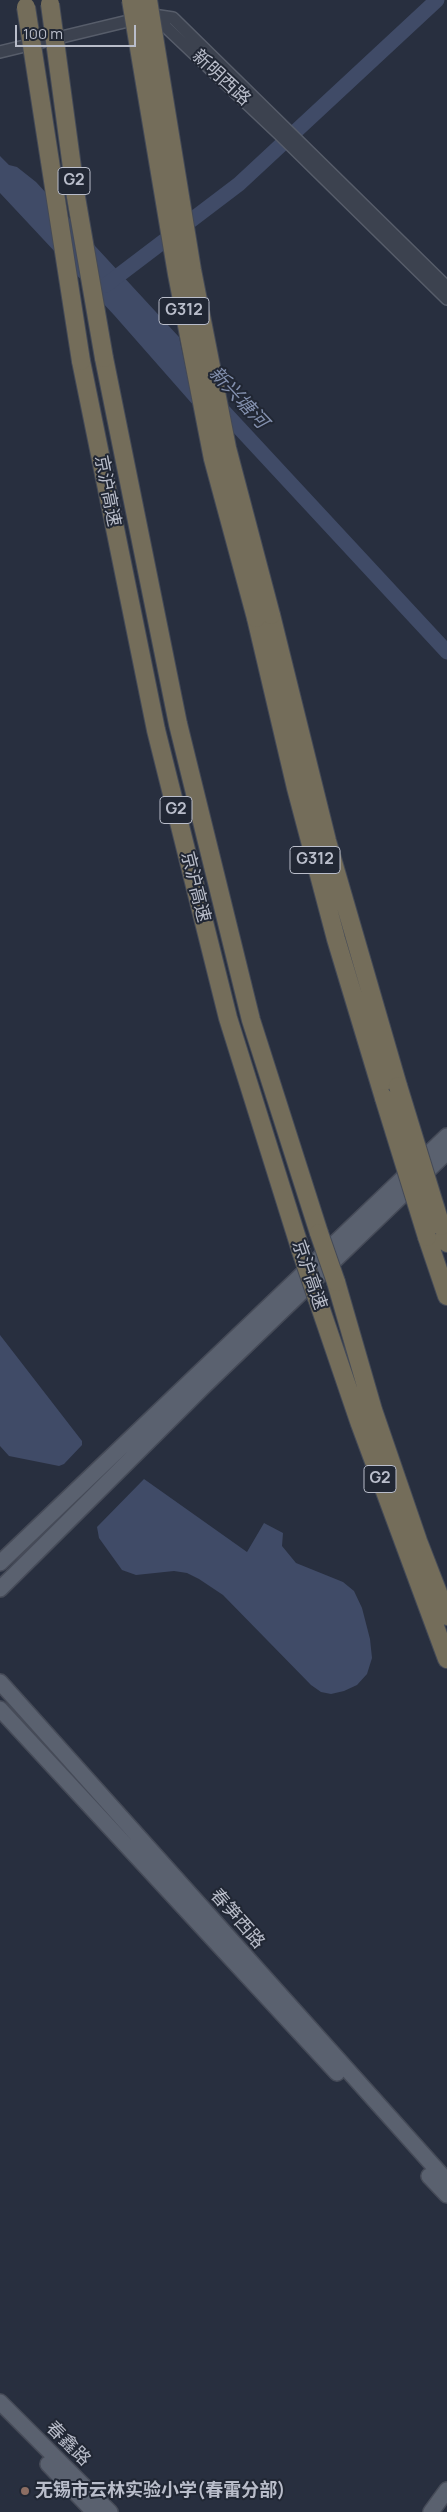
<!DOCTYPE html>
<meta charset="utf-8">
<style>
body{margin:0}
#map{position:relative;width:447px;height:2512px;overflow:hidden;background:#282f3f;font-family:Manrope,sans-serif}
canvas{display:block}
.scale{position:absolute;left:15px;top:25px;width:121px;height:22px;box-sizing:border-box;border:2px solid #b9bdca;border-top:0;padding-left:6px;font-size:15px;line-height:18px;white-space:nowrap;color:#b9bdca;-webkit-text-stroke:4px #212734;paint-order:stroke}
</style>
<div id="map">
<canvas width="447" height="2512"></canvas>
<div class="scale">100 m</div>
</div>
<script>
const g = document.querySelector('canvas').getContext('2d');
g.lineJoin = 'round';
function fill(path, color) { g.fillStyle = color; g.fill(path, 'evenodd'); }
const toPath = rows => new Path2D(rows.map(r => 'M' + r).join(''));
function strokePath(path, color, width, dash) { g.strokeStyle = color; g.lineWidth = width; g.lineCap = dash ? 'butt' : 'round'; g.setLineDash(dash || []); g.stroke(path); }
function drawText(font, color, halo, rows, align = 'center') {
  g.font = font + ' Manrope,"Noto Sans SC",sans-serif'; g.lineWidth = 4; g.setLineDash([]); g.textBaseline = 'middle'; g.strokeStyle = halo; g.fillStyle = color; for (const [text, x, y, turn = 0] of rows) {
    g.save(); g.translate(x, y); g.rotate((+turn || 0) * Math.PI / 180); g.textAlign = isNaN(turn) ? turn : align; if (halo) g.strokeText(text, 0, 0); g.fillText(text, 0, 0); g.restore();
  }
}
fill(toPath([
 [0,156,9,165,17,167,36,182,179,337,194,406,114,315,0,193],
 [0,1335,82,1441,82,1445,64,1464,59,1466,9,1456,0,1446],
 [144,1479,247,1552,264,1523,283,1533,282,1546,296,1563,343,1582,354,1591,362,1608,370,1639,372,1658,367,1674,357,1685,344,1691,331,1694,321,1692,311,1685,223,1595,199,1579,187,1573,174,1571,136,1575,122,1570,99,1538,97,1527]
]), '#404b67');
strokePath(toPath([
 [106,285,239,184,437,0],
 [217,404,447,652]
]), '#404b67', 15);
const minor = toPath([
 [153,15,279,134,447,299],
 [0,52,153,15,173,18,447,287]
]);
const major = toPath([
 [0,1563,447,1136],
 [0,1589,204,1386,447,1152],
 [0,1682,447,2181],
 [0,1709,337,2073],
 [429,2176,447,2195],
 [0,2402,110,2512],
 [48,2464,94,2512],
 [431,2512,447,2490]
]);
const highway = toPath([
 [104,358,178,724,251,1020,319,1233],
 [81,361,156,730,228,1018,301,1251],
 [271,615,327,841,398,1086],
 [256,618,296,788,336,939,384,1098],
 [441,1226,447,1243],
 [427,1237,447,1296],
 [336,1282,373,1410,418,1541,447,1616],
 [317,1298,360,1424,447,1659]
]);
strokePath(minor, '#575d6a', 14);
strokePath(major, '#464b58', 18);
strokePath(highway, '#444a57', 20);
strokePath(minor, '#3c424f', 11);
strokePath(major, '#5a616f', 15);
strokePath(highway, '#746d5a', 18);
const highwayBridge = toPath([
 [131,0,177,274,213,459,256,618],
 [148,0,192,270,227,448,271,615],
 [50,4,76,197,104,358],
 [26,7,81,361],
 [398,1086,441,1226],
 [384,1098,427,1237],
 [319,1233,336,1282],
 [301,1251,317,1298]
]);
strokePath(highwayBridge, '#444a57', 20, []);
strokePath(highwayBridge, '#746d5a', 18);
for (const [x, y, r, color] of [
 [25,2491,5,"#8d6e63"]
]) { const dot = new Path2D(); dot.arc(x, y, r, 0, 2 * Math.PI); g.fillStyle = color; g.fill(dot); strokePath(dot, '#212734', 2); }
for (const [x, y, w] of [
 [74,181,32],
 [184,311,50],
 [176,810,32],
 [315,860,50],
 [380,1479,32]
]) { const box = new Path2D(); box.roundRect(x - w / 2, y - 13.5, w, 27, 4); g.fillStyle = '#212734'; g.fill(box); strokePath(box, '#b9bdca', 1); }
drawText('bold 16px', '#b9bdca', null, [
 ["G2",74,181],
 ["G312",184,311],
 ["G2",176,810],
 ["G312",315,860],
 ["G2",380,1479]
]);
drawText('18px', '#b9bdca', '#212734', [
 ["新明西路",221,78,43],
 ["京沪高速",107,491,79],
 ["京沪高速",195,887,76],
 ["京沪高速",309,1275,71],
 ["春笋西路",237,1919,49],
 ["春鑫路",68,2444,45]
]);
drawText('bold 18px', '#b9bdca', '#212734', [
 ["无锡市云林实验小学(春雷分部)",35,2491]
], 'left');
drawText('italic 19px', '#8390ae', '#212734', [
 ["新兴塘河",238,398,47]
]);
</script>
